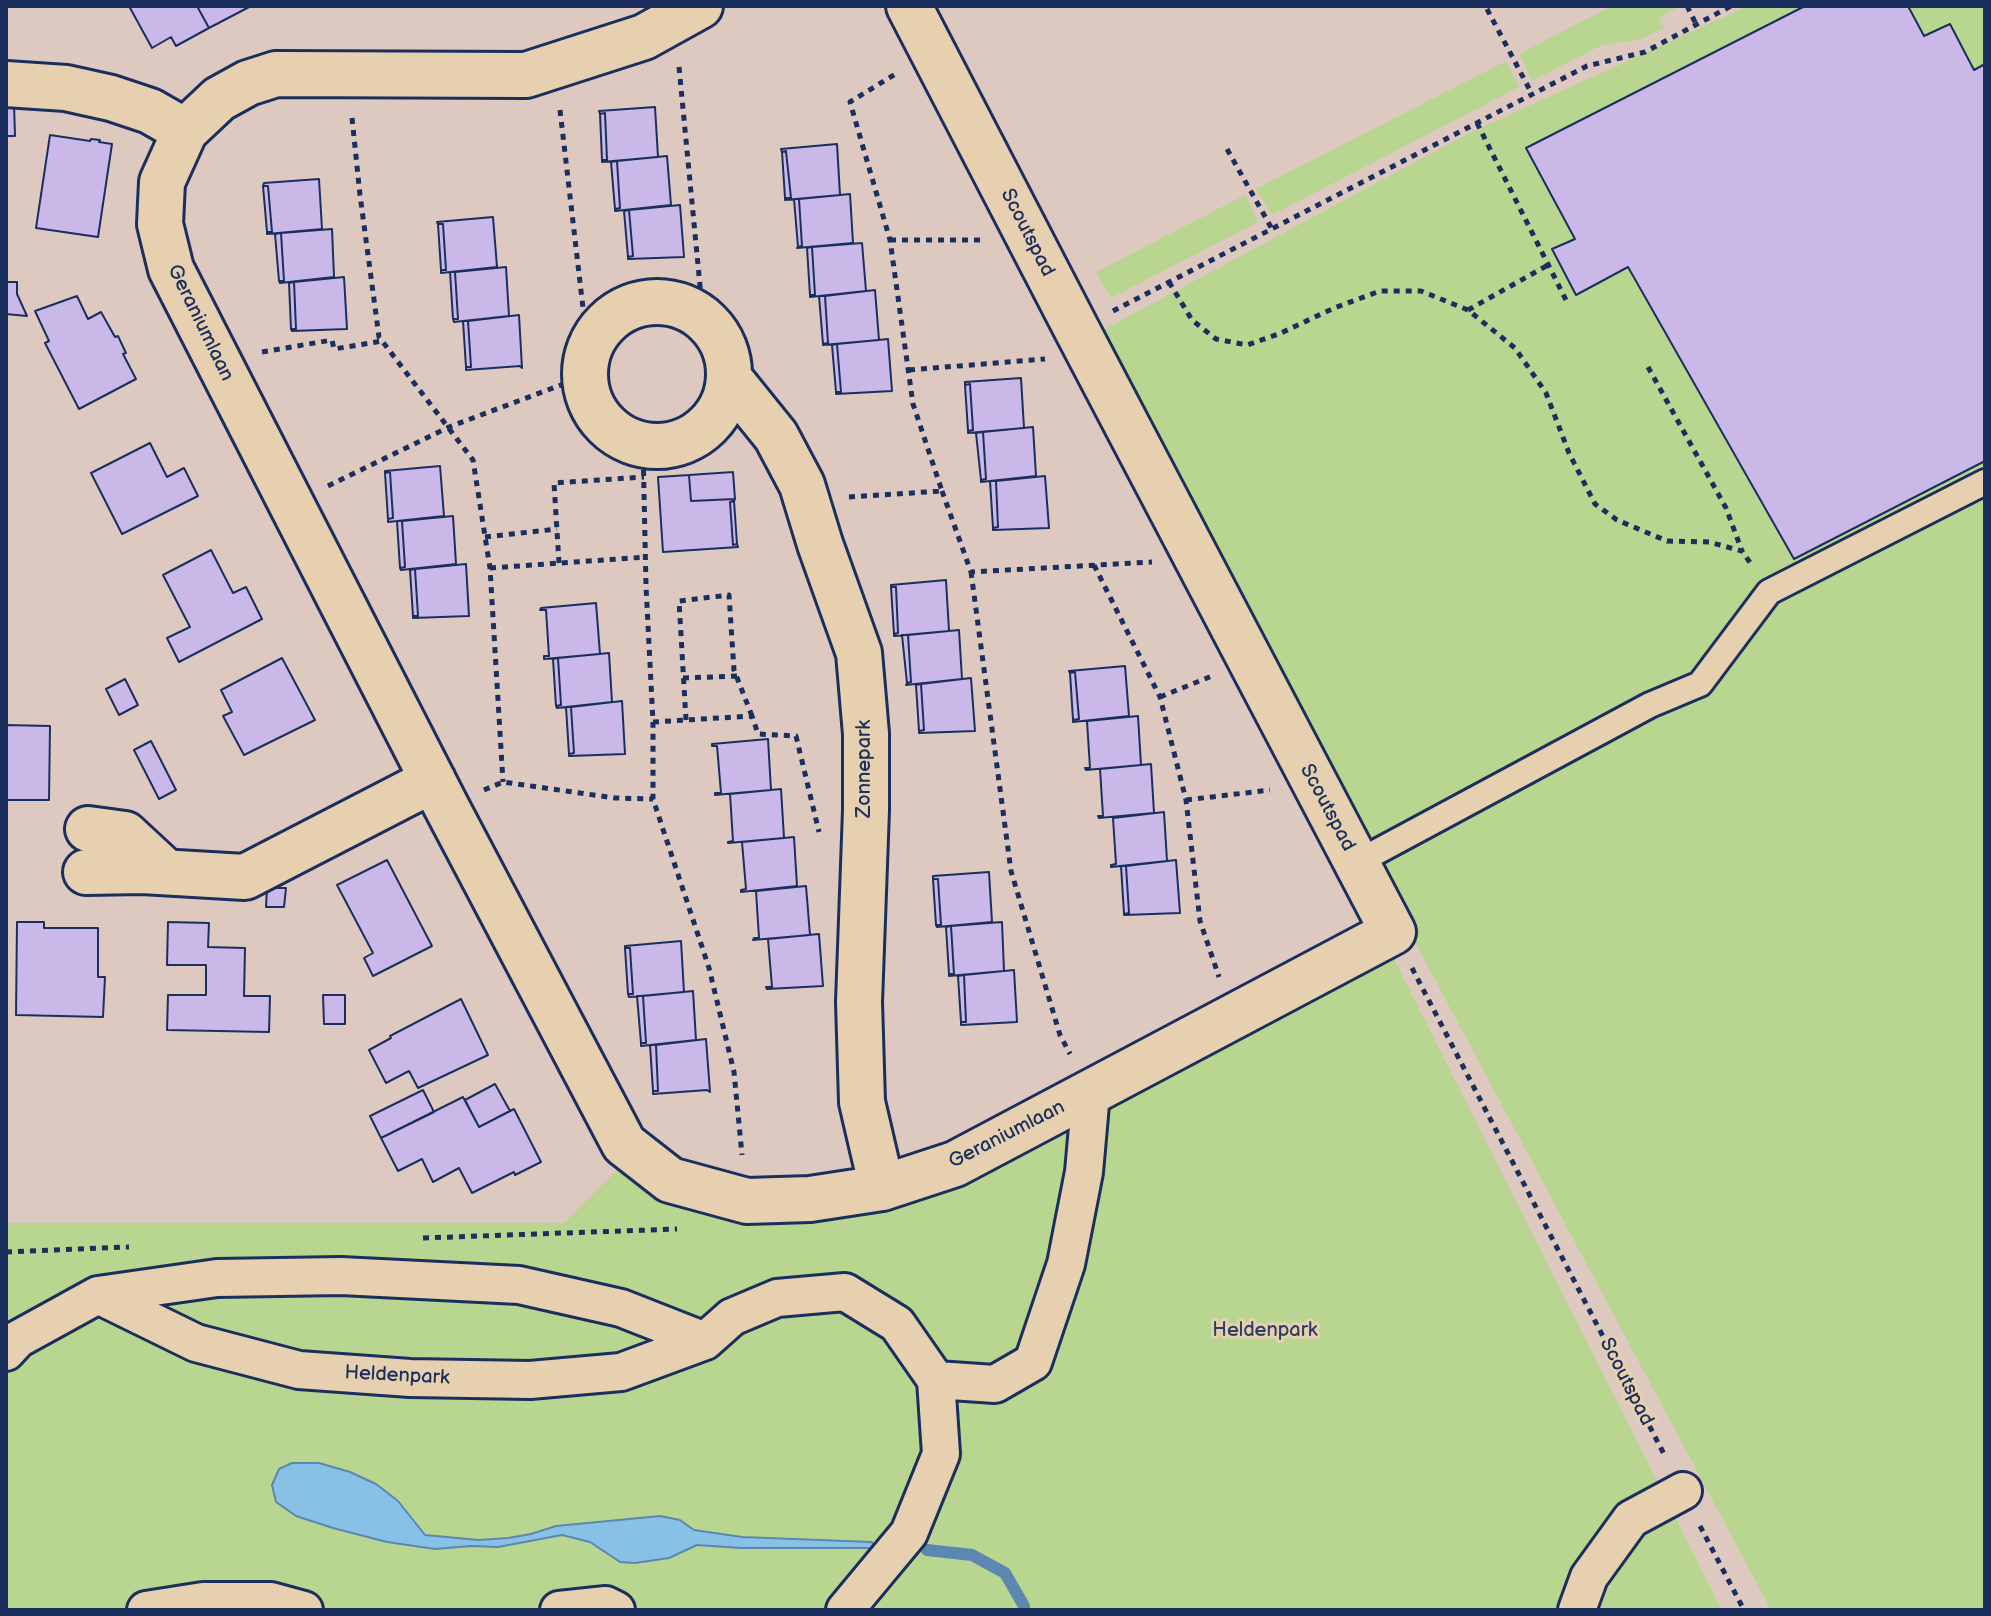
<!DOCTYPE html>
<style>
body{margin:0}
#map{position:relative;width:1991px;height:1616px;overflow:hidden;background:#dec9c0;font-family:"Balsamiq Sans",sans-serif}
canvas{display:block}
.frame{position:absolute;inset:0;border:8px solid #1b2f5e;pointer-events:none}
</style>
<div id="map">
<canvas width="1991" height="1616"></canvas>
<div class="frame"></div>
</div>
<script>
const g = document.querySelector('canvas').getContext('2d');
g.lineJoin = 'round';
function fill(path, color) { g.fillStyle = color; g.fill(path, 'evenodd'); }
const toPath = rows => new Path2D(rows.map(r => 'M' + r).join(''));
function strokePath(path, color, width, dash) { g.strokeStyle = color; g.lineWidth = width; g.lineCap = dash ? 'butt' : 'round'; g.setLineDash(dash || []); g.stroke(path); }
function drawText(font, color, halo, rows, align = 'center') {
  g.font = font + ' "Balsamiq Sans",sans-serif'; g.lineWidth = 6; g.setLineDash([]); g.textBaseline = 'middle'; g.strokeStyle = halo; g.fillStyle = color; for (const [text, x, y, turn = 0] of rows) {
    g.save(); g.translate(x, y); g.rotate((+turn || 0) * Math.PI / 180); g.textAlign = isNaN(turn) ? turn : align; if (halo) g.strokeText(text, 0, 0); g.fillText(text, 0, 0); g.restore();
  }
}
fill(toPath([
 [1612,6,1678,7,1659,18,1664,28,1642,39,1602,45,1532,81,1519,54],
 [1748,6,1985,6,1985,1610,1771,1610,1092,336,1467,134],
 [1506,61,1519,87,1272,215,1256,189],
 [1245,195,1258,222,1111,298,1096,272],
 [1389,949,1722,1610,6,1610,6,1223,564,1223,616,1171,667,1191,817,1211],
 [296,1516,419,1530,424,1535,479,1540,680,1520,694,1530,742,1537,871,1542,873,1545,870,1548,741,1548,697,1545,669,1558,620,1561,590,1542,562,1535,498,1547,387,1542,333,1528]
]), '#b8d68f');
const water = toPath([
 [292,1463,319,1463,350,1472,376,1484,398,1501,425,1535,479,1540,508,1538,531,1534,556,1526,660,1516,680,1520,694,1530,742,1537,872,1542,873,1545,871,1548,741,1548,697,1545,669,1558,635,1563,620,1562,590,1542,562,1535,498,1547,471,1546,435,1549,387,1542,333,1528,296,1516,276,1502,272,1485,279,1469,292,1463]
]);
fill(water, '#87c1e6');
strokePath(water, '#5c87b0', 2);
strokePath(toPath([
 [927,1550,972,1555,1005,1573,1024,1606,1024,1610]
]), '#5c87b0', 12);
const building = toPath([
 [129,6,197,6,209,28,176,46,171,37,152,48,129,6],
 [197,6,251,6,209,28,197,6],
 [1805,6,1908,6,1924,36,1950,24,1974,70,1985,64,1985,461,1794,559,1628,267,1576,295,1552,249,1575,239,1526,148,1805,6],
 [6,103,14,103,15,136,6,136,6,103],
 [655,107,658,157,602,162,602,160,607,160,605,113,600,114,599,111,655,107],
 [605,113,607,160,602,160,600,114,605,113],
 [50,135,90,141,91,139,100,140,99,142,112,144,98,237,36,228,50,135],
 [837,144,840,195,785,200,785,198,791,198,786,151,782,152,781,149,837,144],
 [786,151,791,198,785,198,782,152,786,151],
 [667,156,671,205,615,211,615,209,620,208,617,161,667,156],
 [617,161,620,208,615,209,611,162,617,161],
 [319,179,322,229,267,234,267,232,272,232,268,186,263,186,264,183,319,179],
 [263,186,268,186,272,232,267,232,263,186],
 [850,194,853,243,797,248,798,247,802,246,799,199,850,194],
 [794,199,799,199,802,246,798,247,794,199],
 [680,205,684,257,628,259,628,257,633,256,629,210,680,205],
 [629,210,633,256,628,257,624,211,629,210],
 [493,217,497,267,441,273,441,270,446,270,443,224,438,224,437,222,493,217],
 [438,224,443,224,446,270,441,270,438,224],
 [332,229,334,277,280,283,279,281,284,281,281,233,332,229],
 [281,233,284,281,279,281,275,234,281,233],
 [862,243,866,291,810,297,810,295,815,295,812,247,862,243],
 [812,247,815,295,810,295,807,248,812,247],
 [506,267,509,316,454,322,453,319,458,319,455,272,506,267],
 [450,272,455,272,458,319,453,319,450,272],
 [344,277,347,329,292,331,291,329,296,329,294,282,344,277],
 [6,282,17,282,17,294,27,316,6,314,6,282],
 [294,282,296,329,291,329,289,283,294,282],
 [875,290,879,340,823,345,823,344,828,343,825,296,875,290],
 [77,296,88,319,101,312,115,337,118,336,126,353,123,354,136,379,79,409,45,343,49,341,35,311,77,296],
 [819,296,825,296,828,343,823,344,819,296],
 [519,315,522,368,520,366,466,370,466,367,471,367,468,321,519,315],
 [463,321,468,321,471,367,466,367,463,321],
 [888,339,892,391,836,394,836,392,841,392,837,344,888,339],
 [837,344,841,392,836,392,832,345,837,344],
 [1021,378,1024,428,968,433,968,431,973,430,970,384,965,385,965,382,1021,378],
 [970,384,973,430,968,431,965,385,970,384],
 [1033,427,1036,476,981,482,981,480,986,479,983,432,1033,427],
 [983,432,986,479,981,480,976,433,983,432],
 [150,443,167,477,184,468,198,496,122,534,91,473,150,443],
 [440,466,444,516,388,522,388,519,393,518,390,472,385,473,385,471,440,466],
 [390,472,393,518,388,519,385,473,390,472],
 [733,472,735,499,691,501,689,475,733,472],
 [689,475,691,501,735,499,734,501,730,502,733,545,737,544,738,547,663,552,658,477,689,475],
 [1045,476,1049,528,993,530,993,528,998,527,996,481,1045,476],
 [990,481,996,481,998,527,993,528,990,481],
 [734,501,737,544,733,545,730,502,734,501],
 [453,516,456,564,401,570,400,568,405,567,402,521,453,516],
 [397,521,402,521,405,567,400,568,397,521],
 [211,550,233,593,246,587,262,619,179,662,167,638,190,627,163,575,211,550],
 [466,564,469,616,413,618,413,616,418,616,415,569,466,564],
 [415,569,418,616,413,616,410,570,415,569],
 [946,580,949,631,894,636,894,634,898,633,896,587,891,587,891,585,946,580],
 [891,587,896,587,898,633,894,634,891,587],
 [596,603,600,654,544,659,544,656,549,656,546,610,540,610,541,608,596,603],
 [959,630,962,679,906,685,907,683,911,682,908,635,959,630],
 [902,635,908,635,911,682,907,683,902,635],
 [609,653,612,702,557,708,556,706,561,705,558,658,609,653],
 [282,658,315,720,244,755,223,716,232,712,221,690,282,658],
 [558,658,561,705,556,706,553,659,558,658],
 [1125,666,1129,716,1073,722,1073,720,1079,719,1075,672,1070,673,1069,671,1125,666],
 [1075,672,1079,719,1073,720,1070,673,1075,672],
 [971,678,975,731,919,733,919,731,924,730,921,684,971,678],
 [125,679,138,705,119,715,106,689,125,679],
 [921,684,924,730,919,731,916,685,921,684],
 [622,701,625,754,569,756,569,754,574,753,571,707,622,701],
 [566,707,571,707,574,753,569,754,566,707],
 [1138,716,1141,765,1086,770,1085,768,1090,768,1087,721,1138,716],
 [6,725,50,726,49,800,6,800,6,725],
 [768,739,771,790,715,795,715,793,721,793,717,746,712,746,712,744,768,739],
 [151,741,176,790,159,799,134,750,151,741],
 [1151,764,1154,813,1099,818,1098,816,1103,816,1100,769,1151,764],
 [781,789,784,838,728,843,728,842,733,841,730,794,781,789],
 [1164,812,1167,861,1111,867,1111,865,1116,864,1113,818,1164,812],
 [794,837,797,886,741,892,741,890,746,889,742,842,794,837],
 [387,860,432,946,373,976,364,958,373,953,337,885,387,860],
 [1176,860,1180,913,1124,915,1124,914,1129,913,1126,866,1176,860],
 [1121,866,1126,866,1129,913,1124,914,1121,866],
 [989,872,992,922,937,927,936,925,941,925,938,879,933,879,933,876,989,872],
 [933,879,938,879,941,925,936,925,933,879],
 [806,886,810,935,753,940,754,938,759,938,756,891,806,886],
 [267,888,286,888,284,907,266,907,267,888],
 [17,922,44,922,44,928,98,928,98,977,105,977,103,1017,16,1015,17,922],
 [168,922,209,923,208,947,245,948,244,996,270,996,269,1032,167,1030,168,995,206,995,206,965,167,965,168,922],
 [1002,922,1004,971,949,976,949,974,954,974,951,926,1002,922],
 [951,926,954,974,949,974,946,927,951,926],
 [819,934,823,986,767,989,766,987,772,987,768,939,819,934],
 [681,941,684,992,629,997,628,994,633,994,630,948,625,948,625,946,681,941],
 [625,948,630,948,633,994,628,994,625,948],
 [1014,970,1017,1022,961,1025,961,1022,966,1022,964,975,1014,970],
 [964,975,966,1022,961,1022,958,976,964,975],
 [693,991,696,1040,641,1046,641,1043,646,1043,643,996,693,991],
 [323,995,345,995,345,1024,324,1024,323,995],
 [637,996,643,996,646,1043,641,1043,637,996],
 [461,999,488,1055,418,1088,409,1071,386,1083,369,1050,391,1038,390,1036,461,999],
 [706,1039,710,1092,707,1090,653,1094,653,1091,658,1091,656,1045,706,1039],
 [650,1045,656,1045,658,1091,653,1091,650,1045],
 [495,1084,510,1111,479,1127,465,1100,495,1084],
 [423,1090,434,1112,381,1138,370,1116,423,1090],
 [463,1097,479,1127,514,1109,541,1162,515,1175,514,1172,472,1193,459,1168,433,1182,422,1159,398,1171,381,1138,463,1097]
]);
fill(building, '#cab8e8');
strokePath(building, '#1b2f5e', 2);
const service = toPath([
 [1356,863,1650,705,1700,684,1769,592,1985,482]
]);
const pedestrian = toPath([
 [98,1295,196,1343,299,1370,410,1378,530,1380,621,1372,705,1341],
 [6,1352,18,1339,98,1295,217,1278,341,1276,519,1285,621,1308,705,1341,732,1317,777,1298,845,1292,897,1324,936,1380,941,1454,909,1533,845,1610],
 [936,1380,995,1384,1033,1362,1066,1264,1084,1172,1091,1093],
 [146,1610,203,1601,271,1601,304,1610],
 [559,1610,606,1605,616,1610],
 [1577,1610,1589,1577,1631,1519,1683,1491]
]);
const minor = toPath([
 [700,6,644,37,526,75,276,74,248,83,219,99,185,131,162,182,160,224,171,269,446,806,624,1144,670,1180,747,1201,810,1199,882,1188,955,1164,1393,932,1077,330,909,6],
 [6,84,66,88,111,98,150,111,185,131],
 '585 374a72 72 0 1 1 144 0a72 72 0 1 1-144 0Z',
 [730,379,776,436,802,485,820,544,859,653,866,734,866,810,859,1002,862,1102,882,1188],
 [88,829,125,834,166,872],
 [86,872,142,871,245,877,433,780]
]);
strokePath(service, '#1b2f5e', 30);
strokePath(pedestrian, '#1b2f5e', 42);
strokePath(minor, '#1b2f5e', 50);
strokePath(toPath([
 [1687,6,1696,24],
 [1487,9,1532,94],
 [679,67,703,317],
 [560,110,588,351],
 [352,118,360,195,379,337,473,460,490,568,503,782],
 [1477,123,1566,300],
 [1227,149,1272,229],
 [890,240,981,240],
 [1169,282,1192,320,1216,339,1247,345,1281,333,1334,308,1380,291,1421,291,1468,310,1515,348,1546,393,1569,453,1595,504,1617,520,1667,541,1709,542,1742,551,1751,564],
 [1468,310,1548,265],
 [1113,311,1587,66,1645,52,1731,6],
 [262,352,332,340,334,349,382,341],
 [1648,367,1726,508,1742,551],
 [909,370,1045,359],
 [643,446,646,586,653,722,653,799,709,968,734,1072,742,1155],
 [328,486,449,427,585,376],
 [942,491,971,572,1152,562],
 [849,497,942,491,913,404,890,240,850,102,897,73],
 [485,537,557,529],
 [559,563,554,483,644,477],
 [1094,565,1160,697,1186,800,1200,921,1219,977],
 [490,568,646,557],
 [971,572,1011,871,1060,1035,1070,1054],
 [683,678,738,676],
 [1160,697,1212,676],
 [686,720,679,601,729,595,734,670,752,716],
 [653,722,752,716,758,734,796,736,819,832],
 [484,790,503,782,615,798,653,799],
 [1186,800,1270,790],
 [1412,968,1665,1456],
 [423,1238,677,1229],
 [6,1252,129,1247],
 [1700,1526,1744,1610]
]), '#1b2f5e', 5, [6, 6]);
strokePath(service, '#e6d0af', 24);
strokePath(pedestrian, '#e6d0af', 36);
strokePath(minor, '#e6d0af', 44);
drawText('20px', '#1b2f5e', '#e6d0af', [
 ["Scoutspad",1027,233,63],
 ["Geraniumlaan",200,323,64],
 ["Zonnepark",865,769,-90],
 ["Scoutspad",1327,808,62],
 ["Geraniumlaan",1007,1135,-27],
 ["Heldenpark",397,1376,3],
 ["Scoutspad",1626,1382,63]
]);
drawText('20px', '#2b4063', '#e6d0af', [
 ["Heldenpark",1265,1331]
]);
</script>
